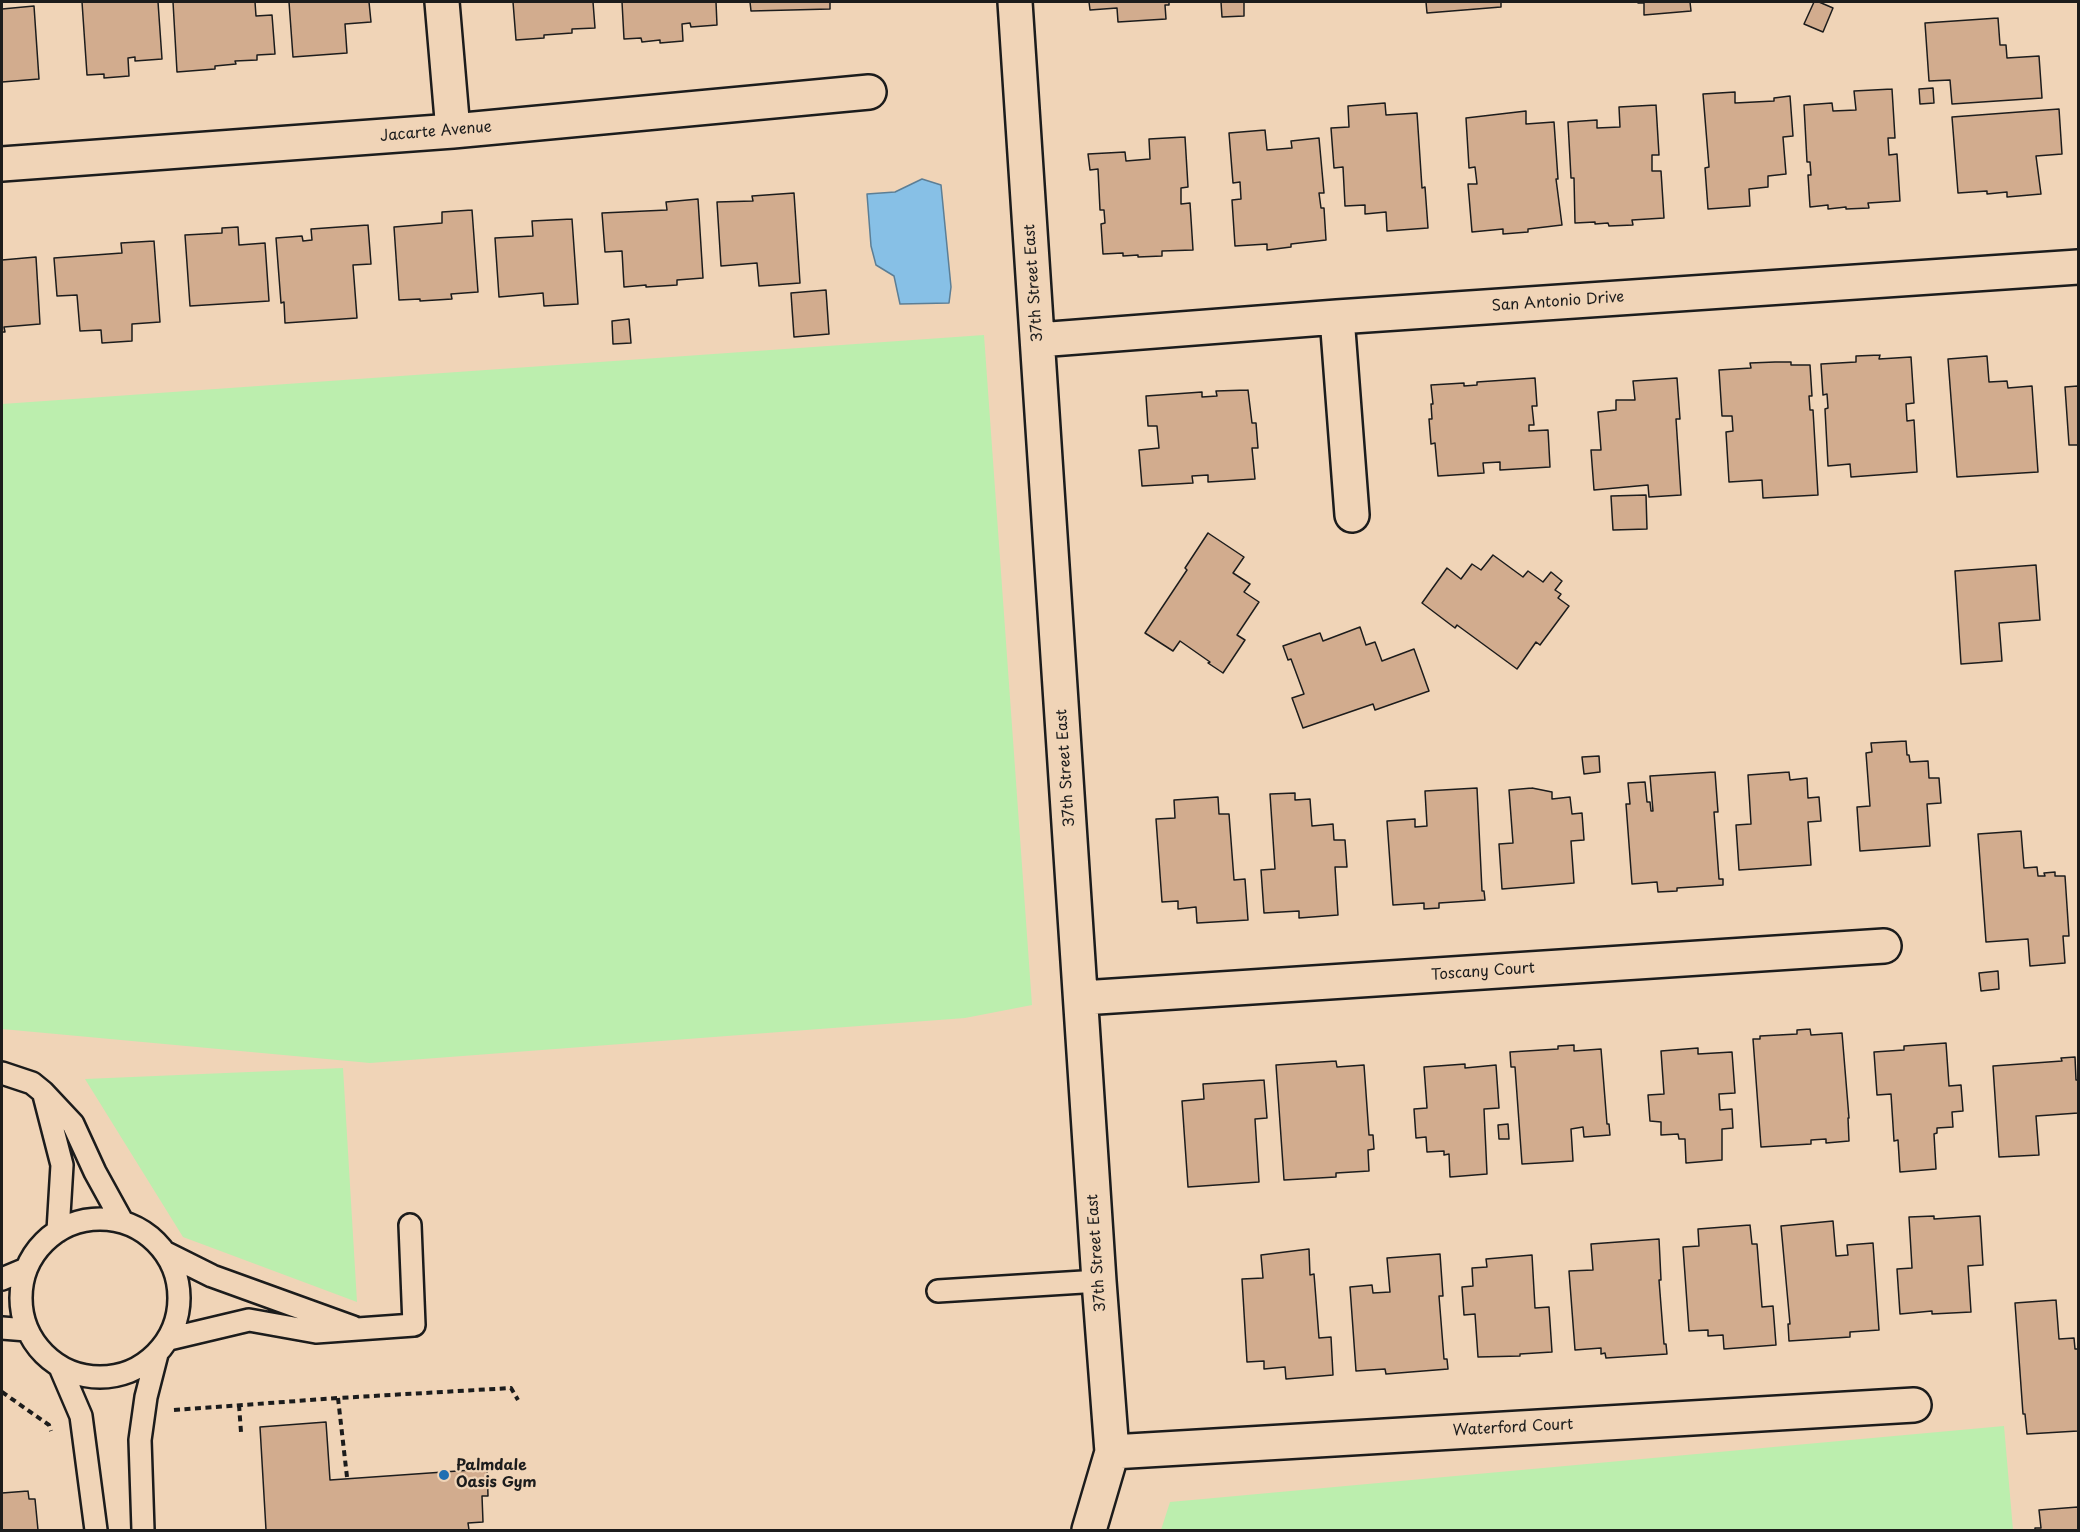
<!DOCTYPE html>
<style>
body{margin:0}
#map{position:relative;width:2080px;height:1532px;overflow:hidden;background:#f0d4b7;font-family:"Playpen Sans",sans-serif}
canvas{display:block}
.frame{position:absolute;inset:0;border:3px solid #1c1c1c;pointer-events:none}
</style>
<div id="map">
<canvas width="2080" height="1532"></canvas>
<div class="frame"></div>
</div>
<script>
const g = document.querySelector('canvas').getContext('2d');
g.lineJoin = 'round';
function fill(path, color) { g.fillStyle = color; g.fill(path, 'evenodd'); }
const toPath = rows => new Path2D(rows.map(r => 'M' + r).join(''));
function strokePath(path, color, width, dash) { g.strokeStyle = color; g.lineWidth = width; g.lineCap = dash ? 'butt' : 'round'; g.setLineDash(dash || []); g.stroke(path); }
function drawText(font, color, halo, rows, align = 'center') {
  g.font = font + ' "Playpen Sans",sans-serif'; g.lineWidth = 4.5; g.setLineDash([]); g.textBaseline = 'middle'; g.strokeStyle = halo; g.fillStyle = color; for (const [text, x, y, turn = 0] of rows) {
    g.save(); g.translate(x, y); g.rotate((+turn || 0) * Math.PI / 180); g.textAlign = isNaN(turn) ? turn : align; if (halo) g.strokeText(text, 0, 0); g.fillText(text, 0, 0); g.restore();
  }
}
fill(toPath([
 [984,335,1032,1005,965,1018,370,1063,2,1029,2,404],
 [343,1068,357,1302,183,1237,85,1079],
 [2004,1426,2013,1530,1161,1530,1170,1502]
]), '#bceeae');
const water = toPath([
 [922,179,941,185,951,287,949,303,900,304,894,276,876,265,871,246,867,194,895,192,922,179]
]);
fill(water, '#87c0e6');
strokePath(water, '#5c7e95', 1.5);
const building = toPath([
 [82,2,158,2,162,59,135,61,135,57,128,58,129,76,104,78,104,74,87,75,82,2],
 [173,2,255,2,256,16,272,15,275,54,257,55,257,60,235,61,236,64,215,66,215,69,177,72,173,2],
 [289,2,369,2,371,22,345,24,347,53,293,57,289,2],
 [513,2,593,2,595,28,572,29,572,33,544,35,544,38,516,40,513,2],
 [622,2,716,2,717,25,691,27,690,23,682,24,683,41,660,43,660,40,642,42,641,38,624,39,622,2],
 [750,2,830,2,830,9,751,11,750,2],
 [1089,2,1169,2,1169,5,1165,5,1166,19,1118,22,1117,8,1090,10,1089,2],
 [1203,2,1244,2,1244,16,1222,17,1221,2,1203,2],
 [1426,2,1501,2,1501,7,1427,13,1426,2],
 [1638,2,1690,2,1691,11,1644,15,1644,3,1638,3,1638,2],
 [1814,2,1819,2,1833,8,1823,32,1804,24,1814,2],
 [34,6,39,79,2,82,2,9,34,6],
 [1998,18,2000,45,2006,45,2007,58,2039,56,2042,98,1952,104,1950,80,1929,81,1925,23,1998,18],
 [1933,88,1934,103,1920,104,1919,89,1933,88],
 [1892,89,1895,138,1888,138,1889,155,1897,154,1900,201,1868,203,1869,208,1846,209,1846,207,1828,209,1828,205,1810,207,1808,175,1811,175,1810,162,1807,162,1804,105,1832,103,1833,111,1856,110,1854,91,1892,89],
 [1735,92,1735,103,1774,101,1774,98,1790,96,1793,136,1783,137,1786,174,1768,176,1768,187,1749,189,1750,206,1708,209,1705,168,1709,167,1703,94,1735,92],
 [1385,103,1386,115,1417,113,1422,188,1425,187,1428,228,1387,231,1386,212,1365,214,1365,205,1345,206,1343,167,1334,168,1331,128,1349,127,1348,106,1385,103],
 [1656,105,1659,155,1652,155,1652,171,1661,171,1664,218,1632,220,1633,225,1609,226,1608,223,1595,224,1595,222,1575,223,1574,178,1571,178,1568,122,1597,120,1597,128,1620,127,1619,107,1656,105],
 [2059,109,2062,154,2036,156,2041,194,2007,197,2007,192,1987,194,1987,191,1958,193,1952,117,2059,109],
 [1526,111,1526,124,1554,122,1558,179,1556,179,1562,225,1528,229,1528,232,1503,234,1503,229,1472,232,1468,184,1477,184,1475,167,1469,168,1466,118,1526,111],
 [1265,130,1267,150,1292,148,1291,141,1319,138,1324,193,1319,193,1321,208,1324,208,1326,240,1291,244,1291,247,1267,250,1267,244,1235,246,1232,200,1241,199,1240,182,1233,183,1229,133,1265,130],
 [1185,137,1188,187,1181,188,1181,204,1190,203,1193,250,1162,251,1162,256,1138,257,1138,255,1123,256,1123,253,1103,254,1101,224,1105,223,1104,210,1100,210,1098,169,1090,170,1088,154,1125,152,1126,161,1150,159,1149,139,1185,137],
 [794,193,800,283,759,286,757,263,721,266,717,202,753,201,752,196,794,193],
 [698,199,703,278,677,280,677,285,646,287,646,285,624,287,622,251,605,252,602,213,667,210,666,202,698,199],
 [472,210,478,292,451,294,452,299,420,301,420,299,399,300,394,227,442,223,442,212,472,210],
 [572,219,578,304,544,306,543,293,499,297,495,238,533,236,532,221,572,219],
 [368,225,371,264,353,265,357,318,285,323,284,302,281,303,276,238,302,236,303,241,312,240,311,229,368,225],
 [238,227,239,245,265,243,269,301,190,306,185,235,222,233,222,228,238,227],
 [154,241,160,322,132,324,132,341,102,343,101,330,80,331,77,295,57,296,54,258,122,253,121,243,154,241],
 [36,257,40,324,4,327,5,332,2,332,2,260,36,257],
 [826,290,829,334,794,337,791,293,826,290],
 [629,319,631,343,613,344,612,321,629,319],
 [1880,355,1879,359,1911,357,1914,403,1906,404,1907,421,1914,420,1917,472,1851,477,1850,464,1828,466,1825,409,1828,408,1827,394,1823,395,1821,364,1856,362,1856,356,1880,355],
 [1987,356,1989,382,2007,381,2008,388,2032,386,2038,472,1957,477,1948,359,1987,356],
 [1775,362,1791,362,1791,365,1810,365,1812,396,1809,396,1810,410,1813,410,1818,495,1763,498,1762,480,1729,482,1726,432,1733,431,1732,416,1722,416,1719,370,1751,368,1750,363,1775,362],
 [1535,378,1537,406,1532,406,1534,425,1529,425,1529,431,1548,430,1550,467,1500,470,1500,462,1483,463,1484,473,1438,476,1435,443,1431,444,1429,419,1432,419,1431,404,1433,404,1431,385,1464,383,1464,386,1477,385,1477,382,1535,378],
 [1677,378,1680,419,1676,419,1681,495,1649,497,1648,485,1594,490,1591,450,1601,450,1598,412,1616,410,1616,400,1635,400,1633,381,1677,378],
 [2078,386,2078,445,2069,445,2065,387,2078,386],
 [1248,390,1252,423,1256,423,1258,448,1252,448,1255,479,1208,482,1208,475,1192,476,1193,483,1142,486,1139,450,1159,448,1157,426,1148,426,1146,396,1202,392,1202,397,1217,396,1216,391,1248,390],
 [1646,495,1647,529,1613,530,1611,496,1646,495],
 [1208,533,1244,557,1233,573,1250,584,1244,592,1259,602,1237,635,1245,640,1223,673,1208,663,1210,662,1180,641,1173,651,1145,633,1187,570,1185,568,1208,533],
 [1493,555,1523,577,1528,571,1543,582,1551,572,1562,581,1555,590,1561,594,1558,598,1569,606,1540,645,1536,642,1517,669,1457,625,1455,628,1422,603,1447,568,1461,579,1472,564,1481,570,1493,555],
 [2036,565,2040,620,1999,623,2002,661,1961,664,1955,571,2036,565],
 [1360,627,1366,645,1375,642,1382,661,1414,649,1429,691,1375,710,1373,704,1303,728,1292,698,1304,694,1291,659,1288,660,1283,646,1320,633,1323,641,1360,627],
 [1906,741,1907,755,1909,755,1910,762,1928,761,1929,778,1939,778,1941,803,1927,804,1930,846,1860,851,1857,807,1870,806,1866,753,1872,752,1871,743,1906,741],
 [1599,756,1600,772,1584,774,1582,757,1599,756],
 [1715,772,1718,812,1714,812,1719,879,1723,879,1723,885,1677,888,1677,891,1658,892,1657,882,1632,884,1626,804,1630,804,1628,783,1645,782,1647,802,1650,802,1651,811,1653,811,1650,776,1715,772],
 [1789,772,1790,780,1807,778,1808,798,1819,797,1821,821,1808,822,1811,865,1739,870,1736,825,1751,824,1748,775,1789,772],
 [1477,788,1482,891,1484,891,1485,900,1439,903,1439,908,1424,909,1424,903,1393,905,1387,821,1415,819,1415,827,1427,826,1425,791,1477,788],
 [1532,788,1552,792,1552,799,1570,797,1572,814,1582,813,1584,840,1571,841,1574,883,1502,889,1499,844,1513,843,1509,790,1532,788],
 [1295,793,1295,800,1310,799,1312,826,1333,824,1334,840,1345,840,1347,867,1335,867,1338,915,1299,918,1299,911,1264,913,1261,870,1275,869,1270,794,1295,793],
 [1218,797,1219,814,1229,814,1234,880,1245,879,1248,920,1197,923,1196,907,1178,909,1178,901,1162,902,1156,819,1175,818,1174,800,1218,797],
 [2021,831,2024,868,2037,867,2038,876,2045,876,2044,873,2055,872,2055,876,2065,876,2069,936,2063,936,2065,963,2030,966,2028,939,1986,942,1978,834,2021,831],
 [1998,971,1999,989,1981,991,1979,973,1998,971],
 [1810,1029,1811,1035,1842,1033,1849,1118,1848,1118,1849,1141,1826,1143,1826,1139,1811,1140,1811,1144,1761,1147,1753,1039,1760,1039,1760,1036,1797,1034,1797,1030,1810,1029],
 [1946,1043,1949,1086,1961,1085,1963,1111,1952,1112,1953,1127,1937,1128,1937,1133,1934,1134,1936,1169,1900,1172,1898,1140,1894,1141,1891,1094,1877,1095,1874,1052,1904,1050,1904,1046,1946,1043],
 [1574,1045,1574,1051,1601,1049,1607,1124,1609,1124,1610,1135,1584,1137,1583,1127,1571,1129,1573,1161,1522,1164,1515,1067,1511,1067,1510,1052,1558,1049,1558,1046,1574,1045],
 [1698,1048,1698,1054,1732,1052,1735,1093,1719,1094,1720,1110,1732,1109,1733,1128,1722,1129,1722,1160,1686,1163,1685,1139,1679,1139,1678,1134,1661,1135,1661,1122,1650,1121,1648,1095,1664,1094,1661,1051,1698,1048],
 [2075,1057,2076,1080,2078,1080,2078,1113,2036,1116,2039,1155,1999,1157,1993,1066,2062,1061,2061,1058,2075,1057],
 [1336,1061,1337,1067,1364,1065,1369,1135,1373,1135,1374,1149,1368,1150,1369,1171,1336,1173,1336,1177,1284,1180,1276,1065,1336,1061],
 [1465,1064,1465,1068,1496,1065,1499,1108,1484,1109,1487,1174,1450,1177,1449,1154,1444,1155,1444,1151,1427,1152,1426,1137,1416,1138,1414,1109,1427,1108,1424,1067,1465,1064],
 [1264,1080,1267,1118,1255,1119,1259,1182,1188,1187,1182,1101,1204,1099,1203,1084,1264,1080],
 [1508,1124,1509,1139,1499,1139,1498,1125,1508,1124],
 [1934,1216,1934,1219,1980,1216,1983,1265,1968,1266,1971,1312,1932,1314,1932,1311,1900,1314,1897,1269,1912,1268,1909,1217,1934,1216],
 [1833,1221,1836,1256,1848,1255,1847,1245,1873,1243,1879,1330,1850,1332,1850,1337,1789,1341,1788,1324,1790,1324,1781,1226,1833,1221],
 [1750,1225,1752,1244,1757,1244,1762,1307,1773,1306,1776,1345,1724,1349,1723,1335,1708,1336,1708,1330,1689,1331,1683,1247,1699,1246,1698,1229,1750,1225],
 [1659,1239,1661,1280,1659,1280,1664,1344,1666,1344,1667,1354,1606,1358,1605,1353,1601,1354,1601,1348,1575,1350,1569,1271,1593,1270,1591,1244,1659,1239],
 [1309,1249,1310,1275,1314,1274,1319,1338,1331,1337,1333,1375,1286,1379,1285,1367,1264,1369,1264,1361,1247,1362,1242,1279,1263,1278,1261,1255,1309,1249],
 [1440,1254,1443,1296,1439,1296,1444,1359,1447,1359,1448,1369,1386,1374,1385,1369,1356,1371,1350,1287,1372,1285,1373,1293,1390,1292,1387,1258,1440,1254],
 [1532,1255,1535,1308,1549,1307,1552,1352,1520,1354,1520,1356,1478,1357,1475,1314,1464,1315,1462,1287,1473,1286,1472,1268,1487,1267,1486,1259,1532,1255],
 [2056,1300,2059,1339,2074,1338,2075,1349,2078,1349,2078,1431,2027,1434,2025,1414,2023,1414,2015,1303,2056,1300],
 [326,1422,330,1480,472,1470,472,1465,487,1464,488,1496,482,1496,483,1522,468,1523,469,1530,266,1530,260,1427,326,1422],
 [28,1491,29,1499,35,1499,38,1530,2,1530,2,1493,28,1491],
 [2078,1507,2078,1530,2035,1530,2035,1528,2041,1528,2039,1510,2078,1507]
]);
fill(building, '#d2ac8e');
strokePath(building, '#1c1c1c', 1.5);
const service = toPath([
 [2,1073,32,1083,43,1092,73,1124,95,1172,122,1221],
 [44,1095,62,1165,58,1231],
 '21 1298a79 79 0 1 1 158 0a79 79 0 1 1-158 0Z',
 [166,1253,212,1276,353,1327],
 [2,1279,26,1269],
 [938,1291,1099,1281],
 [2,1328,27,1330],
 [169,1339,249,1320,316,1332,414,1325,410,1225],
 [60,1367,81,1416,96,1530],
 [143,1530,140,1440,146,1397,157,1354]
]);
const minor = toPath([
 [442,2,453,131],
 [1015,2,1099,1281,1112,1452,1089,1530],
 [2,164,453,131,869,92],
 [1337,317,1352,515],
 [1038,340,1337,317,2078,267],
 [1082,998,1884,946],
 [1112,1452,1914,1405]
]);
strokePath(service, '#1c1c1c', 26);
strokePath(minor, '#1c1c1c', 38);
strokePath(toPath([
 [2,1392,49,1425,51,1431],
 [239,1405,241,1432],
 [174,1410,338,1398],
 [347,1477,338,1398,511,1388,518,1400]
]), '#1c1c1c', 4, [6, 4.5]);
strokePath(service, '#f0d4b7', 21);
strokePath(minor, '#f0d4b7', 33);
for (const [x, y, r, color] of [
 [444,1475,6,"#1f6fb2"]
]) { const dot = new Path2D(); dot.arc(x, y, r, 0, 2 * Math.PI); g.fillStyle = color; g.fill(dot); strokePath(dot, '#f0d4b7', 2); }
drawText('15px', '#1c1c1c', '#f0d4b7', [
 ["Jacarte Avenue",436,132,-5],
 ["37th Street East",1034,283,-94],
 ["San Antonio Drive",1558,302,-4],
 ["37th Street East",1066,768,-94],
 ["Toscany Court",1483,972,-4],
 ["37th Street East",1097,1253,-94],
 ["Waterford Court",1513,1428,-3]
]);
drawText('bold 15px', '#1c1c1c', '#f0d4b7', [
 ["Palmdale",456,1466],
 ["Oasis Gym",456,1483]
], 'left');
</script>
